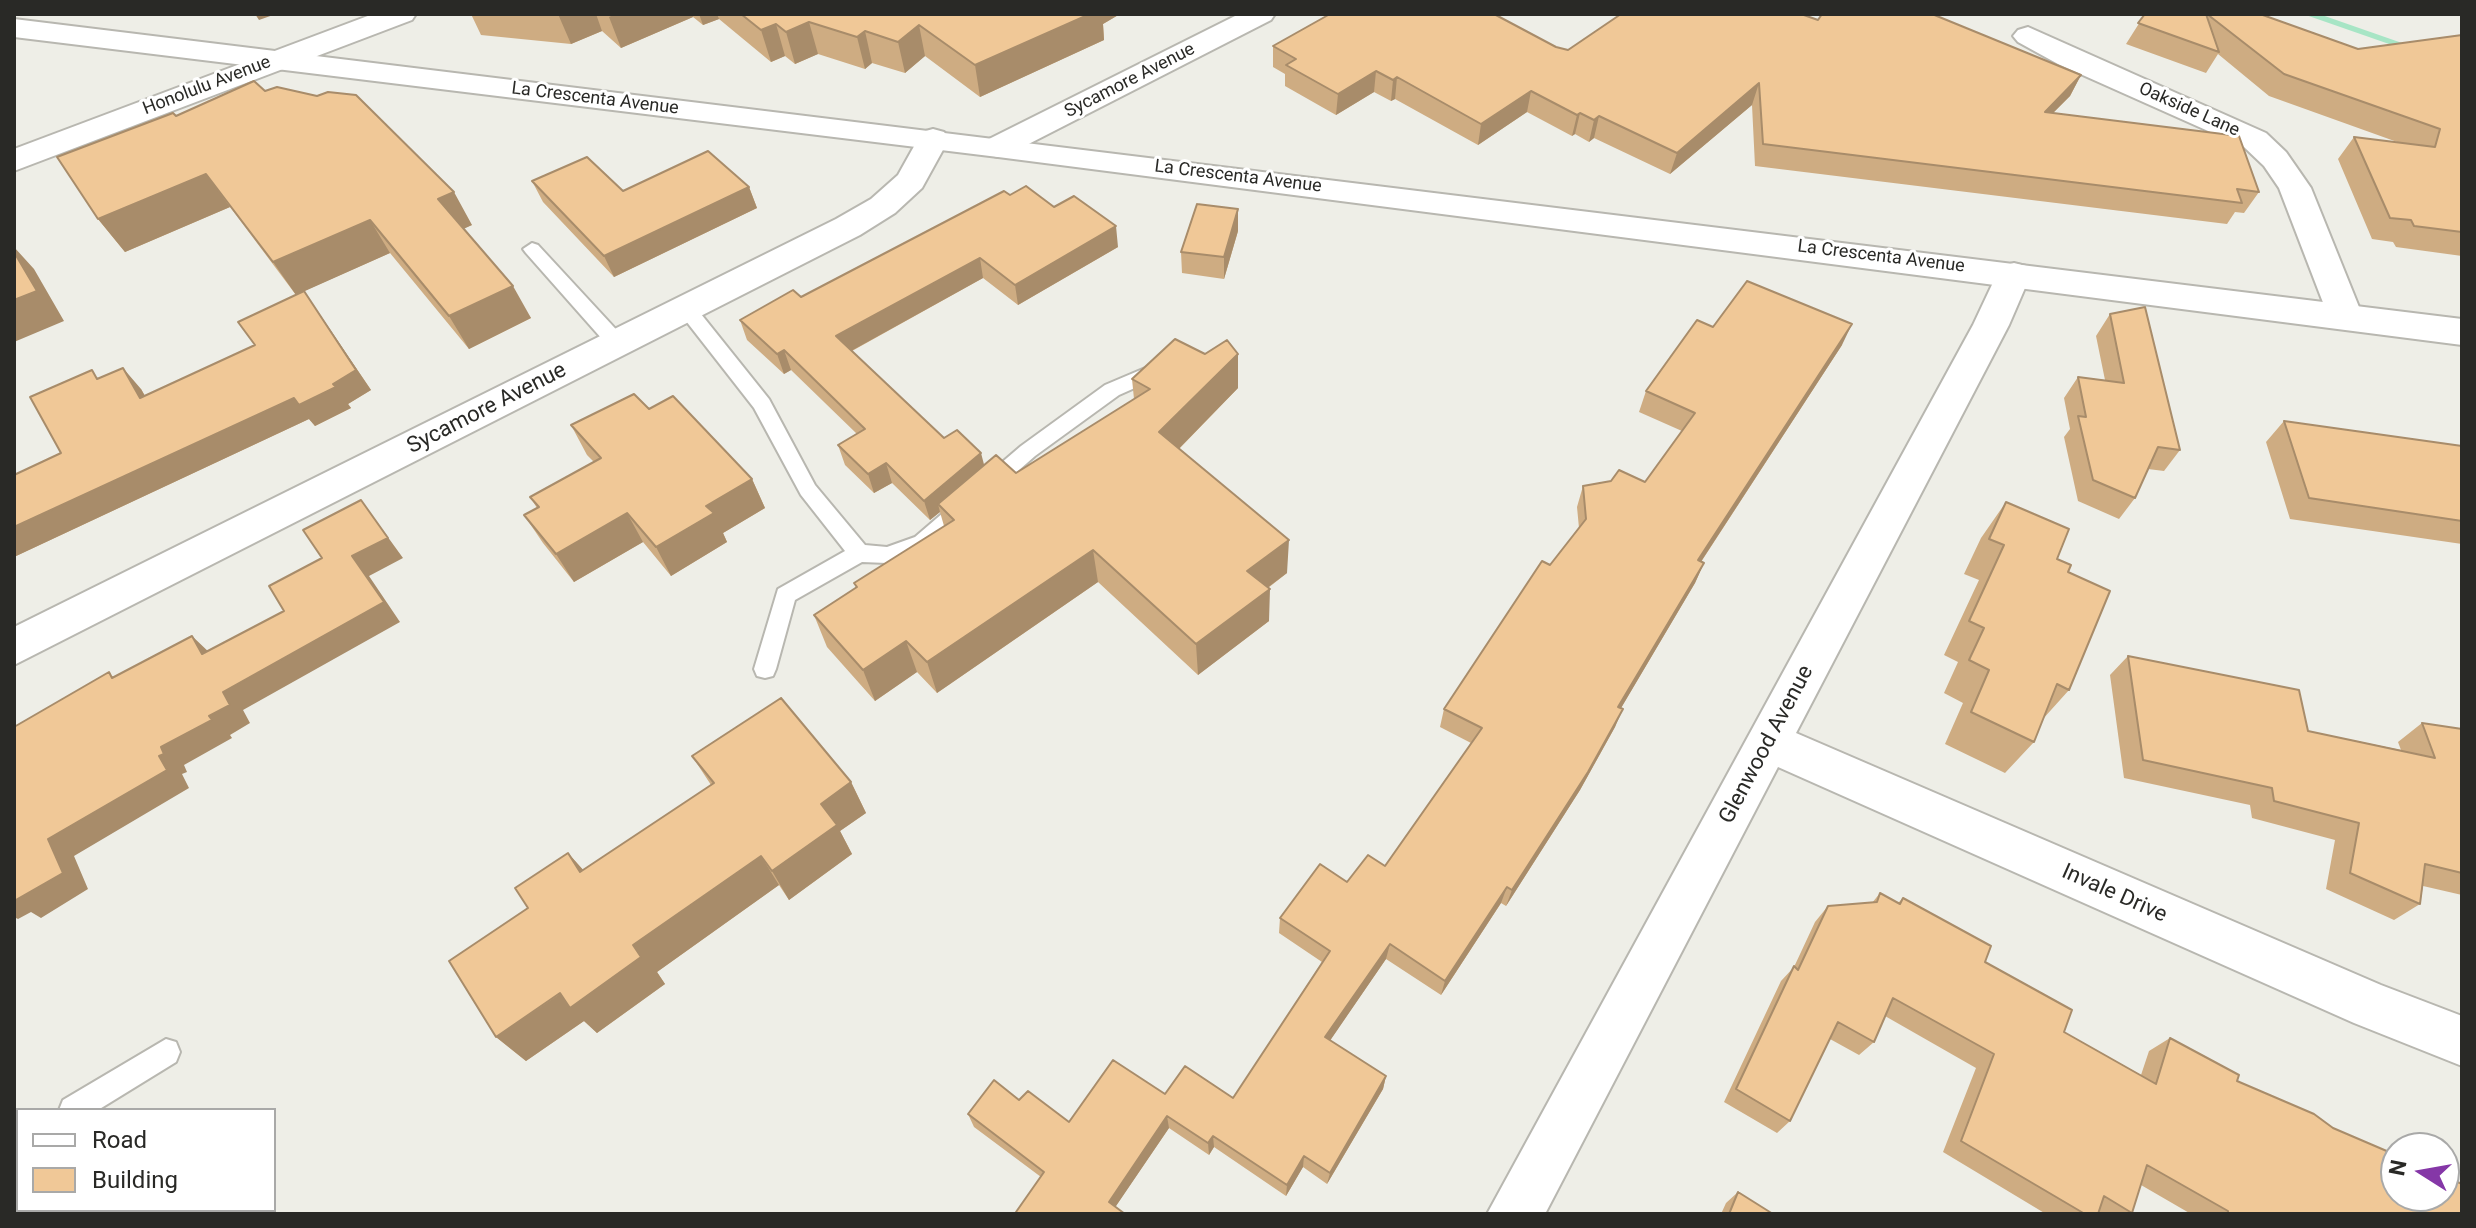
<!DOCTYPE html>
<style>
body{margin:0}
#map{position:relative;width:2476px;height:1228px;overflow:hidden;background:#eeeee7;font-family:Roboto,sans-serif}
canvas{display:block}
.frame{position:absolute;inset:0;border:16px solid #292926;pointer-events:none}
.legend{position:absolute;left:16px;top:1108px;width:260px;height:104px;box-sizing:border-box;background:#fff;border:2px solid #a9a9a8;margin:0;padding:10px 14px;list-style:none;font-size:24px;color:#292926}
.legend li{display:flex;align-items:center;gap:16px;height:40px}
.legend b{width:40px;border:2px solid #a9a9a8}
.north{position:absolute;left:2380px;top:1132px;width:80px;height:80px;box-sizing:border-box;background:#fff;border:2px solid #a9a9a8;border-radius:50%;rotate:281deg;font-size:22px;font-weight:700;line-height:32px;text-align:center;color:#292926}
.north::after{content:'';display:block;margin:auto;width:28px;height:36px;background:#8537a7;clip-path:polygon(50% 0,100% 100%,50% 72%,0 100%)}
</style>
<div id="map">
<canvas width="2476" height="1228"></canvas>
<div class="frame"></div>
<ul class="legend">
<li><b style="height:10px;background:#fff"></b>Road</li>
<li><b style="height:22px;background:#f0c897"></b>Building</li>
</ul>
<div class="north">N</div>
</div>
<script>
const g = document.querySelector('canvas').getContext('2d');
g.lineJoin = 'round';
const toPath = rows => new Path2D(rows.map(r => 'M' + r).join(''));
function fill(path, color) { g.fillStyle = color; g.fill(path, 'evenodd'); }
function strokePath(path, color, width, dash) { g.strokeStyle = color; g.lineWidth = width; g.lineCap = dash ? 'butt' : 'round'; g.setLineDash(dash || []); g.stroke(path); }
function drawText(font, color, halo, rows, align = 'center') {
  g.font = font + ' Roboto,sans-serif'; g.lineWidth = 6; g.setLineDash([]); g.textBaseline = 'middle'; g.strokeStyle = halo; g.fillStyle = color; for (const [text, x, y, turn = 0] of rows) {
    g.save(); g.translate(x, y); g.rotate((+turn || 0) * Math.PI / 180); g.textAlign = isNaN(turn) ? turn : align; if (halo) g.strokeText(text, 0, 0); g.fillText(text, 0, 0); g.restore();
  }
}
fill(toPath([
 [2303,14,2319,14,2422,50,2412,52,2303,14]
]), '#a7e5c5');
const service = toPath([
 [532,243,538,245,624,338,626,343,624,348,610,348,526,253,523,249,532,243],
 [686,302,693,304,769,399,815,485,865,545,887,547,915,537,1021,446,1105,385,1157,363,1167,370,1164,375,1119,395,1035,456,929,549,887,563,862,562,795,600,776,669,773,676,765,678,757,676,754,669,778,589,845,551,801,495,754,408,679,312,679,304,686,302],
 [166,1039,176,1042,180,1052,176,1062,98,1110,59,1110,63,1100,166,1039],
 [18,1126,18,1154,14,1156,14,1128,18,1126]
]);
const minor = toPath([
 [1239,14,1275,14,1271,20,1009,154,998,157,987,154,982,147,987,140,1239,14],
 [2028,27,2266,133,2286,152,2311,188,2363,317,2358,326,2345,329,2332,326,2279,188,2264,166,2244,147,2058,64,2018,42,2013,36,2018,30,2028,27],
 [933,129,944,132,949,139,922,188,895,213,860,235,14,665,14,627,836,219,871,199,898,175,922,132,933,129],
 [2014,263,2026,266,2031,274,2009,325,1796,733,2381,985,2462,1016,2462,1066,2354,1023,1778,767,1545,1214,1487,1214,1973,325,1997,274,2002,266,2014,263]
]);
const tertiary = toPath([
 [373,14,416,14,412,20,14,171,14,149,373,14]
]);
const secondary = toPath([
 [14,19,2462,319,2462,345,998,157,14,37,14,19]
]);
strokePath(service, '#b8b7b0', 4);
strokePath(minor, '#b8b7b0', 4);
strokePath(tertiary, '#b8b7b0', 4);
strokePath(secondary, '#b8b7b0', 4);
fill(service, '#fff');
fill(minor, '#fff');
fill(tertiary, '#fff');
fill(secondary, '#fff');
fill(toPath([
 [471,14,1120,14,1103,24,1104,40,980,97,925,56,905,73,872,63,865,69,818,54,795,64,785,56,771,62,719,19,703,25,693,17,621,48,602,31,571,44,481,35],
 [2145,14,2261,14,2358,49,2462,35,2462,256,2396,247,2393,242,2372,239,2338,159,2354,137,2400,143,2269,96,2218,54,2206,73,2126,44],
 [1818,20,2081,75,2070,96,2053,113,2259,192,2244,213,2235,212,2227,224,1755,166,1752,105,1670,174,1594,138,1589,142,1575,134,1572,136,1527,112,1478,145,1395,99,1391,101,1374,92,1336,115,1285,86,1285,74,1273,67,1273,46,1556,47,1568,50],
 [265,91,472,225,464,228,531,318,469,349,390,253,304,291,371,390,348,404,351,408,315,426,309,419,14,557,14,475,61,453,99,378,141,389,145,396,255,345,296,295,230,207,125,252,98,219,176,116],
 [532,181,623,191,749,187,757,208,614,277,543,202],
 [1010,195,1054,207,1118,247,1018,305,983,278,852,351,944,438,984,465,1016,473,1134,399,1132,379,1205,354,1238,354,1238,388,1179,449,1287,573,1268,588,1269,621,1198,675,1098,582,937,693,917,672,875,701,827,647,814,615,856,588,854,583,944,526,940,512,930,520,892,483,874,493,845,465,838,445,857,434,791,370,784,374,747,340,740,320,801,297],
 [1238,231,1224,279,1182,273,1181,252],
 [2110,314,2180,450,2164,471,2148,469,2135,498,2119,519,2078,501,2064,437,2070,429,2064,398,2078,377,2105,380,2096,336],
 [1713,327,1842,345,1701,562,1704,563,1695,583,1621,708,1615,727,1580,790,1506,906,1501,903,1441,995,1386,959,1330,1040,1386,1076,1383,1089,1327,1184,1303,1167,1286,1196,1214,1147,1209,1155,1169,1128,1115,1207,1125,1214,1017,1214,1016,1212,1041,1177,974,1127,968,1114,1019,1100,1069,1122,1165,1094,1233,1098,1322,962,1279,933,1280,918,1347,882,1385,866,1471,743,1440,727,1444,709,1579,528,1577,507,1583,486,1645,482,1682,431,1639,412,1646,391],
 [649,409,752,479,765,508,723,533,727,542,671,576,643,542,574,582,543,543,524,515,537,508,530,497,594,462,587,455,571,425],
 [2284,421,2462,446,2462,544,2290,519,2266,442],
 [2006,502,2068,572,2069,690,2042,720,2034,742,2005,773,1945,744,1963,703,1944,693,1958,662,1944,655,1979,580,1964,574,1981,538],
 [2128,656,2308,731,2401,750,2398,742,2422,723,2462,729,2462,895,2423,886,2420,904,2394,920,2326,889,2335,840,2252,818,2250,805,2124,778,2110,675],
 [692,756,851,782,866,813,840,831,852,854,789,900,779,885,657,972,665,984,597,1033,584,1021,526,1061,496,1037,528,908,568,853,583,870,711,785],
 [1880,893,1898,903,1903,898,1985,962,2064,1032,2141,1075,2149,1051,2170,1038,2237,1081,2333,1128,2462,1214,2191,1214,2141,1185,2132,1213,2130,1214,2046,1214,1943,1152,1976,1068,1885,1016,1874,1042,1859,1055,1830,1039,1790,1121,1777,1133,1724,1102,1781,981,1794,967,1815,922,1828,906,1872,903],
 [1738,1192,1773,1214,1721,1214,1726,1203]
]), '#ceac82');
fill(toPath([
 [255,14,276,14,259,20],
 [558,14,596,14,602,31,571,44],
 [615,14,692,14,693,17,621,48,609,17],
 [699,14,717,14,719,19,703,25],
 [1089,14,1120,14,1103,24,1104,40,980,97,975,65],
 [809,22,818,54,795,64,786,32],
 [776,24,785,56,771,62,761,30],
 [919,25,925,56,905,73,898,42],
 [865,31,872,63,865,69,857,37],
 [1376,71,1374,92,1336,115,1338,94],
 [2081,75,2070,96,2033,133,2045,112],
 [1397,77,1395,99,1391,101,1393,80],
 [1759,83,1752,105,1670,174,1677,153],
 [1531,91,1527,112,1478,145,1481,124],
 [1580,113,1575,134,1572,136,1577,115],
 [1599,116,1594,138,1589,142,1594,120],
 [206,174,230,207,125,252,98,219],
 [749,187,757,208,614,277,604,256],
 [454,192,472,225,457,232,438,199],
 [1238,209,1238,231,1224,279,1224,257],
 [370,220,390,253,296,295,273,262],
 [1116,226,1118,247,1018,305,1015,285],
 [14,247,34,269,64,321,14,342],
 [980,258,983,278,842,356,836,336],
 [513,286,531,318,469,349,449,316],
 [304,291,371,390,348,404,351,408,315,426,309,419,14,557,14,527,294,398,333,384],
 [1852,324,1842,345,1689,580,1698,560],
 [784,350,791,370,784,374,777,354],
 [1238,354,1238,388,1162,466,1159,432],
 [123,368,141,389,158,419,140,398],
 [981,453,986,472,938,504,940,512,930,520,924,501],
 [886,463,892,483,874,493,868,474],
 [752,479,765,508,723,533,727,542,671,576,656,547,706,506],
 [361,500,403,558,369,576,400,622,243,710,250,723,230,735,232,738,184,765,187,772,182,774,189,788,74,856,88,889,41,918,31,912,18,919,14,917,14,896,48,839,161,747,209,716,223,692,352,556],
 [627,513,643,542,574,582,556,554],
 [1289,540,1287,573,1247,603,1247,571],
 [1093,550,1098,582,937,693,927,662],
 [1704,563,1695,583,1611,725,1618,707],
 [1270,589,1269,621,1198,675,1196,644],
 [192,636,212,655,202,654],
 [906,641,917,672,875,701,863,670],
 [1623,709,1615,727,1580,790,1506,906,1512,890],
 [851,782,866,813,840,831,852,854,789,900,772,871,821,804],
 [568,853,594,882,580,872],
 [761,856,779,885,657,972,665,984,597,1033,584,1021,526,1061,496,1037,633,945],
 [1507,887,1501,903,1441,995,1445,981],
 [1390,944,1386,959,1323,1051,1325,1037],
 [1386,1076,1383,1089,1327,1184,1330,1173],
 [1167,1116,1169,1128,1112,1212,1109,1202],
 [1213,1136,1214,1147,1209,1155,1208,1143],
 [1304,1156,1303,1167,1286,1196,1287,1185]
]), '#a88c6a');
const building = toPath([
 [741,14,1090,14,975,65,919,25,898,42,865,31,857,37,809,22,786,32,776,24,761,30,741,14],
 [1330,14,1494,14,1556,47,1568,50,1621,14,1801,14,1818,20,1822,14,1932,14,2081,75,2045,112,2239,136,2259,192,2237,189,2242,203,1763,144,1759,83,1677,153,1599,116,1594,120,1580,113,1577,115,1531,91,1481,124,1397,77,1393,80,1376,71,1338,94,1286,65,1296,59,1273,46,1330,14],
 [2145,14,2206,14,2219,52,2138,23,2145,14],
 [2207,14,2260,14,2358,49,2462,35,2462,232,2414,226,2411,220,2390,218,2354,137,2435,147,2440,129,2284,74,2207,14],
 [254,81,265,91,277,87,317,96,328,92,356,95,454,192,438,199,513,286,449,316,370,220,273,262,206,174,98,219,57,157,173,113,176,116,254,81],
 [708,151,749,187,604,256,532,181,587,157,623,191,708,151],
 [1026,186,1054,207,1074,196,1116,226,1015,285,980,258,836,336,944,438,957,430,981,453,924,501,886,463,868,474,838,445,865,429,784,350,777,354,740,320,793,290,801,297,1004,191,1010,195,1026,186],
 [1197,204,1238,209,1224,257,1181,252,1197,204],
 [14,252,37,291,14,300,14,252],
 [1747,281,1852,324,1698,560,1704,563,1618,707,1623,709,1588,772,1512,890,1507,887,1445,981,1390,944,1325,1037,1386,1076,1330,1173,1304,1156,1287,1185,1213,1136,1208,1143,1167,1116,1109,1202,1125,1214,1019,1214,1016,1212,1044,1172,968,1114,994,1080,1019,1100,1028,1091,1069,1122,1113,1060,1165,1094,1185,1066,1233,1098,1330,951,1280,918,1320,864,1347,882,1368,855,1385,866,1482,728,1444,709,1542,561,1550,565,1586,519,1583,486,1611,481,1619,470,1645,482,1695,413,1646,391,1697,320,1713,327,1747,281],
 [304,291,356,370,333,384,336,387,299,405,294,398,14,527,14,475,61,453,30,397,92,370,97,379,123,368,140,398,255,345,238,322,304,291],
 [2145,307,2180,450,2158,447,2135,498,2093,480,2078,416,2086,417,2078,377,2124,383,2110,314,2145,307],
 [1175,339,1205,354,1227,340,1238,354,1159,432,1289,540,1247,571,1270,589,1196,644,1093,550,927,662,906,641,863,670,814,615,857,587,854,583,954,520,938,504,996,455,1016,473,1150,389,1132,379,1175,339],
 [634,394,649,409,673,396,752,479,706,506,714,513,656,547,627,513,556,554,524,515,539,507,530,497,601,458,571,425,634,394],
 [2284,421,2462,446,2462,521,2309,498,2284,421],
 [361,500,388,538,352,556,384,602,223,692,230,705,209,716,212,720,161,747,164,754,159,756,167,770,48,839,63,873,14,901,14,727,109,672,112,678,192,636,202,654,284,611,269,586,322,558,303,530,361,500],
 [2006,502,2069,529,2057,559,2071,565,2068,572,2110,591,2069,690,2057,684,2034,742,1971,712,1989,670,1969,660,1984,628,1969,621,2004,545,1989,539,2006,502],
 [2128,656,2299,690,2308,731,2435,758,2422,723,2462,729,2462,873,2425,864,2420,904,2350,873,2359,823,2274,801,2272,788,2143,760,2128,656],
 [781,698,851,782,821,804,837,825,772,871,761,856,633,945,641,957,570,1008,560,993,496,1037,449,961,528,908,515,888,568,853,580,872,714,783,692,756,781,698],
 [1880,893,1900,904,1903,898,1991,946,1985,962,2072,1010,2064,1032,2156,1084,2170,1038,2239,1075,2237,1081,2314,1114,2333,1128,2396,1155,2396,1196,2444,1196,2444,1176,2462,1184,2462,1214,2228,1214,2228,1211,2147,1165,2132,1213,2104,1196,2098,1214,2085,1214,1961,1141,1994,1054,1893,998,1874,1042,1838,1022,1790,1121,1736,1089,1794,966,1798,970,1828,906,1877,902,1880,893],
 [1738,1192,1773,1214,1729,1214,1738,1192]
]);
fill(building, '#f0c897');
strokePath(building, '#a88c6a', 2);
drawText('18px', '#292926', '#fff', [
 ["Sycamore Avenue",1130,81,-27],
 ["Honolulu Avenue",207,86,-21],
 ["La Crescenta Avenue",595,99,7],
 ["Oakside Lane",2189,110,24],
 ["La Crescenta Avenue",1238,177,7],
 ["La Crescenta Avenue",1881,257,7]
]);
drawText('22px', '#292926', '#fff', [
 ["Sycamore Avenue",487,409,-27],
 ["Glenwood Avenue",1767,745,-62],
 ["Invale Drive",2114,894,24]
]);
</script>
